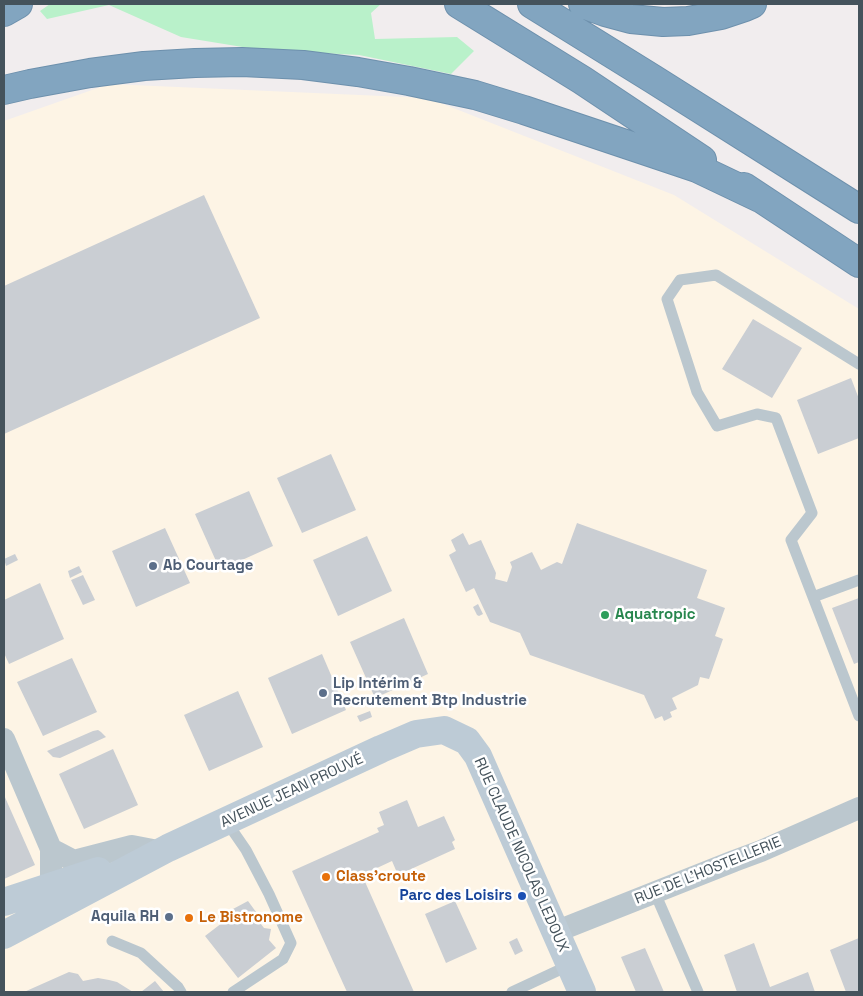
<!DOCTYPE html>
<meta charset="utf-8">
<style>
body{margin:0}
#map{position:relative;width:863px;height:996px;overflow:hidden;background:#f1edee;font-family:"Space Grotesk",sans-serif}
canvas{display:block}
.frame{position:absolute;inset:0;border:5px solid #45535c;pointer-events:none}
</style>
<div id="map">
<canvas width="863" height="996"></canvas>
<div class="frame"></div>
</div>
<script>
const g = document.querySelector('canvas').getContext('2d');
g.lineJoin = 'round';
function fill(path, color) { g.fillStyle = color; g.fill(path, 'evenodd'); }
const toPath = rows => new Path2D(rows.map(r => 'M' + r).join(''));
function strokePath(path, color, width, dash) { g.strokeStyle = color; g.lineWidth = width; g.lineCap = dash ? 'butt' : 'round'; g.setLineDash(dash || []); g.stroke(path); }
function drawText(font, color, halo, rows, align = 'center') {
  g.font = font + ' "Space Grotesk",sans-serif'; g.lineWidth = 5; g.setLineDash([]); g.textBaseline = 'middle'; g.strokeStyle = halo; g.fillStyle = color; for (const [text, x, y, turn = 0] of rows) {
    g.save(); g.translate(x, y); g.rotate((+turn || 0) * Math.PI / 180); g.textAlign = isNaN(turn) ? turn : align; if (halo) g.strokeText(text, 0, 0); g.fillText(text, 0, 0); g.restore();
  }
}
fill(toPath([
 [109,84,428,98,674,195,859,309,859,992,4,992,4,121]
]), '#fdf4e5');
fill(toPath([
 [50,4,381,4,371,13,375,39,457,37,474,51,451,74,359,55,261,50,181,37,109,5,47,19,40,11]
]), '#b9f1ca');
fill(toPath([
 [204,195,260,318,4,434,4,286],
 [753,319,802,348,772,398,722,369],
 [851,378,859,399,859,438,818,454,797,400],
 [331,454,356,510,302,533,277,478],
 [249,491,273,546,220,570,195,514],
 [577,523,707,570,697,598,725,608,715,636,723,639,709,679,700,677,698,685,672,698,677,709,670,712,672,717,664,721,662,716,655,719,644,695,530,655,520,633,490,622,474,588,466,592,449,555,456,551,451,540,463,533,469,545,481,540,496,573,495,579,507,582,512,567,510,562,532,552,541,570,557,562,562,564],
 [165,528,190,583,136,607,112,551],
 [367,536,392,591,338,616,313,560],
 [15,554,18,560,6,566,4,559],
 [79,566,82,572,70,578,68,571],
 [83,575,95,600,83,605,71,580],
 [40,583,64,639,9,664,4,653,4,600],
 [859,598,859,662,854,664,832,608],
 [478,604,483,614,479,616,477,615,473,607],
 [404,618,428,674,375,698,350,642],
 [322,654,346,710,292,734,268,678],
 [72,658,97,712,43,736,17,682],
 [238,691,263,747,209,771,184,715],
 [370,711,372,717,360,722,357,716],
 [98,730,101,732,106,737,60,758,53,757,47,751,93,731],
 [113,749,138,805,84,829,59,774],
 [4,795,35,865,4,879],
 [407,800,418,827,444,816,455,840,452,842,455,849,398,875,392,861,362,875,414,992,347,992,292,871,379,832,377,828,384,825,379,812],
 [248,901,256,912,253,914,264,928,271,929,269,940,276,948,238,978,205,936,235,913,233,909],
 [455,901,477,949,446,963,425,914],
 [517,938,523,951,515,955,509,942],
 [859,938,859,992,846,992,830,950],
 [754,943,770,987,808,972,815,992,737,992,724,955],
 [645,948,664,992,636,992,621,957],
 [69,972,78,974,83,981,98,978,109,980,117,982,133,992,24,992],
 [155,981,164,992,141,992]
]), '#caced3');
const highway = toPath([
 [459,4,582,80,702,160],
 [532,4,653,79,859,209],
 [583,4,605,12,631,19,663,22,688,21,721,15,745,7,752,4],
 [4,12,18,4],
 [4,90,30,84,90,73,144,66,195,63,242,62,303,65,358,72,409,81,475,95,524,110,697,168,760,198],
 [744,187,859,263]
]);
strokePath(highway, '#6d90ac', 30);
strokePath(toPath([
 [859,580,813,597,859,716],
 [813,597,791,540,812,513,776,418,757,414,717,426,697,392,667,299,680,280,716,275,859,364],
 [226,821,246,850,269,894,291,943,283,959,233,992],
 [655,893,698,992],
 [112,941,141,953,178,987,181,992],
 [512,992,570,965]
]), '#bbc7ce', 11);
strokePath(toPath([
 [4,739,51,849,51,878,54,885],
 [51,849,74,861,132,846,158,851],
 [555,932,734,861,761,851,859,808]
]), '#bbc7ce', 22);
strokePath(toPath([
 [4,902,98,871],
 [4,935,168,848,381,749,416,734,444,730,467,741,478,756,582,992]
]), '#bdcbd6', 28);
strokePath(highway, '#82a5c0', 28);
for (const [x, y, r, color] of [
 [153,566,5,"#5c6f8a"],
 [605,615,5,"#2e9e5b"],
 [323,693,5,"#5c6f8a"],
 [326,877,5,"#e8710a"],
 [522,896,5,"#1a4fb4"],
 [169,917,5,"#5c6f8a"],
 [189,918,5,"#e8710a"]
]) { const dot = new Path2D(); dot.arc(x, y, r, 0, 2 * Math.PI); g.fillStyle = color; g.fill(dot); strokePath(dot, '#fff', 2); }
drawText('bold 15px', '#4e5e75', '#fff', [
 ["Ab Courtage",163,566],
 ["Lip Intérim &",333,684],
 ["Recrutement Btp Industrie",333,701],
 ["Aquila RH",159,917,"right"]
], 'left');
drawText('bold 15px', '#27864d', '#fff', [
 ["Aquatropic",615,615]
], 'left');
drawText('15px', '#45535c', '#fff', [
 ["AVENUE JEAN PROUVÉ",292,791,-25],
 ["RUE CLAUDE NICOLAS LEDOUX",521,855,66],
 ["RUE DE L'HOSTELLERIE",708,871,-22]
]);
drawText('bold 15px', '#c56008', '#fff', [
 ["Class'croute",336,877],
 ["Le Bistronome",199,918]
], 'left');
drawText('bold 15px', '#164399', '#fff', [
 ["Parc des Loisirs",512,896]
], 'right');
</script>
